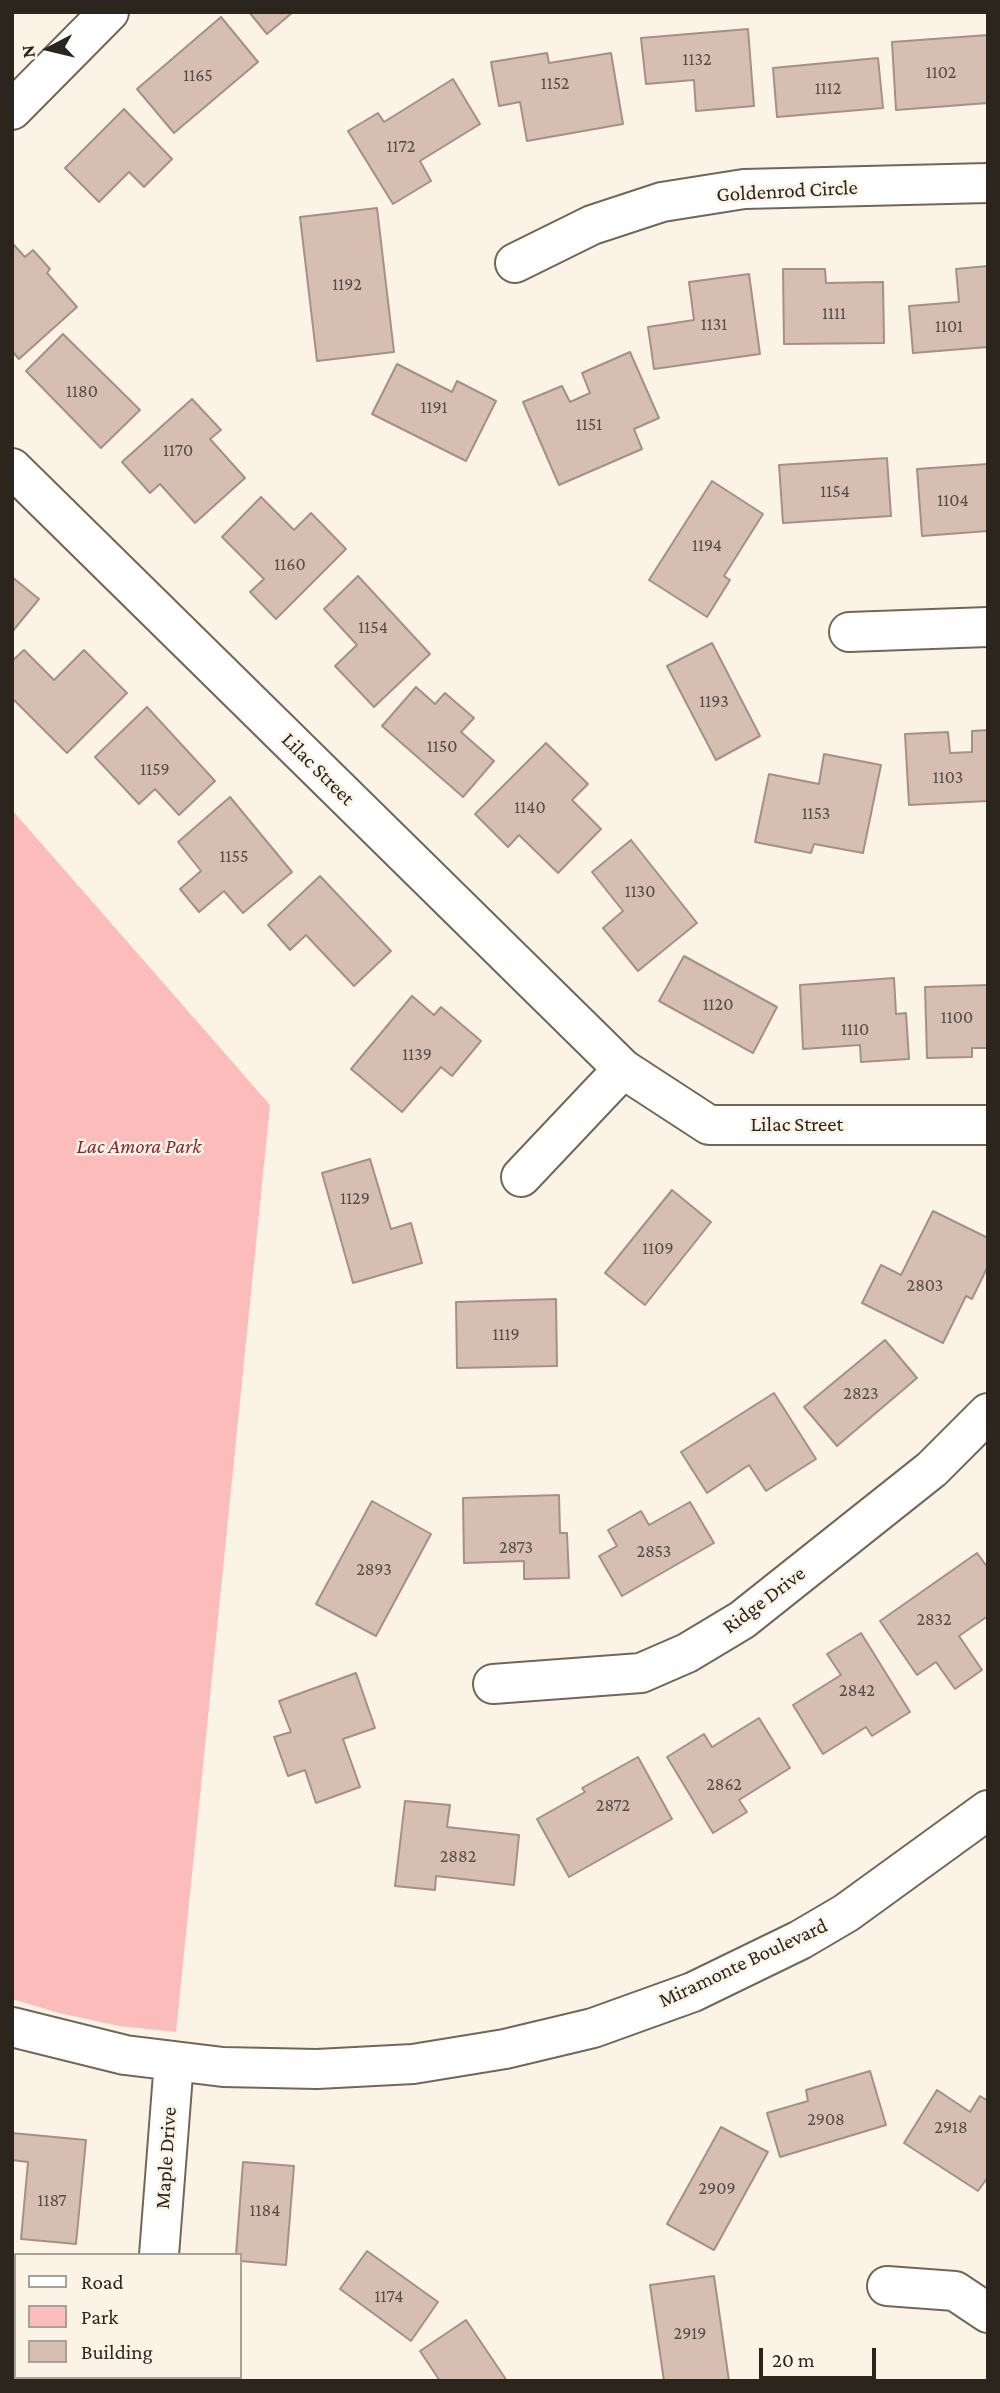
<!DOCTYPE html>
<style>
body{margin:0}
#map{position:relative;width:1000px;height:2393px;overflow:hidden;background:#fcf3e7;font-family:"Crimson Pro",serif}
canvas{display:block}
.frame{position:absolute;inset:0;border:14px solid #2b251e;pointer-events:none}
.legend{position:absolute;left:14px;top:2253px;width:228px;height:126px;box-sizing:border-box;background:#fcf3e7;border:2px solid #a8a197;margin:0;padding:9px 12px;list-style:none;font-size:21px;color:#2b251e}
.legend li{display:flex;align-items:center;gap:14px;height:35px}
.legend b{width:35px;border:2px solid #a8a197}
.north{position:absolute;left:14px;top:14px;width:70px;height:70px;-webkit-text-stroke:5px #fcf3e7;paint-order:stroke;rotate:263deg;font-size:19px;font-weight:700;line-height:28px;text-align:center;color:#2b251e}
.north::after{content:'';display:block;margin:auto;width:24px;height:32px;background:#2b251e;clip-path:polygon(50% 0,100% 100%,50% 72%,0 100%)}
.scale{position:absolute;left:759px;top:2348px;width:117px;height:32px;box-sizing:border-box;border:4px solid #2b251e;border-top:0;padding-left:9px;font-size:21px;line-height:24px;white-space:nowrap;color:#2b251e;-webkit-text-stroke:5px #fcf3e7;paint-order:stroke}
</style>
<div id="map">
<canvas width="1000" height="2393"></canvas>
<div class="frame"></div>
<ul class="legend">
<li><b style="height:9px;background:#fff"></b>Road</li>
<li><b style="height:19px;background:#fcbcbc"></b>Park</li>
<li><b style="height:19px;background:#d6beb3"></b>Building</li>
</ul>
<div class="north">N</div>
<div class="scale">20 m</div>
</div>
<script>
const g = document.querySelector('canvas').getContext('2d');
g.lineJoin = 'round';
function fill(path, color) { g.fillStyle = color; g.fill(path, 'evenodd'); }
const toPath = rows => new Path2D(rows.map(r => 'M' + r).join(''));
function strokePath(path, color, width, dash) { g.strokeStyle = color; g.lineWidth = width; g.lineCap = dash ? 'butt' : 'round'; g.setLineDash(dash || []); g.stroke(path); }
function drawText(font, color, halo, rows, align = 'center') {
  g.font = font + ' "Crimson Pro",serif'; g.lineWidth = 5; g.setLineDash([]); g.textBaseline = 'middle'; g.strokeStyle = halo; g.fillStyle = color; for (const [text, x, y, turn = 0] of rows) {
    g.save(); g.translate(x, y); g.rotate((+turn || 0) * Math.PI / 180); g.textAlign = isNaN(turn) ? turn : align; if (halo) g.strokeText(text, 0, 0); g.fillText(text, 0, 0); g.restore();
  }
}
fill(toPath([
 [13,811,270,1105,176,2032,119,2026,59,2013,12,1999]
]), '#fcbcbc');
const building = toPath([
 [249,12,293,12,267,34,249,12],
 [221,17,258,62,174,133,137,89,221,17],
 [748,29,754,106,696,111,694,80,646,84,641,38,748,29],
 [988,35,988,103,896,110,892,42,988,35],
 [547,53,549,63,611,53,623,124,527,141,520,102,499,106,491,62,547,53],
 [878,58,883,108,777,117,773,68,878,58],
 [453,79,480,124,420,161,431,181,393,204,348,131,378,113,384,122,453,79],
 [124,109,172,159,144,187,129,172,99,202,65,168,124,109],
 [377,208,394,352,317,361,300,217,377,208],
 [12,243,25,257,33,250,50,269,47,273,77,307,19,359,12,351,12,243],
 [988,266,988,347,913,353,909,306,959,302,956,269,988,266],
 [783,269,825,269,826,283,883,282,884,343,784,344,783,269],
 [749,274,760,354,654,369,648,327,694,320,689,282,749,274],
 [63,334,140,410,101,448,26,371,63,334],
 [630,352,659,418,634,429,642,449,559,485,523,402,562,386,570,402,590,393,582,373,630,352],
 [397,364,452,392,457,381,496,401,466,461,372,414,397,364],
 [192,399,221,430,210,439,245,478,195,523,160,484,150,493,122,462,192,399],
 [887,458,891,516,783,523,779,465,887,458],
 [988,464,988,531,922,536,917,469,988,464],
 [712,481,763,514,724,576,730,580,707,617,649,580,712,481],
 [261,497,294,530,311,513,346,549,276,619,250,592,264,579,222,537,261,497],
 [358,576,430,654,374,707,335,666,357,645,324,609,358,576],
 [12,577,39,599,12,632,12,577],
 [712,643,760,736,716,760,667,666,712,643],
 [24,650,54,680,84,650,127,693,67,753,12,698,12,661,24,650],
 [416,687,435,704,445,693,474,718,461,732,494,761,463,797,382,726,416,687],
 [147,707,215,781,179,815,155,789,139,804,95,757,147,707],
 [988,730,988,801,909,805,905,734,948,732,950,753,972,752,972,731,988,730],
 [546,743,588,784,572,800,601,829,558,873,519,835,508,847,475,814,546,743],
 [824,754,881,765,863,853,814,844,811,853,755,842,769,774,819,784,824,754],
 [230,797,292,872,243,913,224,891,199,912,180,889,201,871,178,842,230,797],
 [631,840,697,923,638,971,603,928,623,911,592,872,631,840],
 [320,876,391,951,354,986,306,935,290,950,268,925,320,876],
 [684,956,777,1007,753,1053,659,1001,684,956],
 [894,978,896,1014,906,1013,909,1059,861,1062,860,1045,803,1049,800,985,894,978],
 [988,985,988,1048,972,1048,972,1057,927,1058,925,987,988,985],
 [412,996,434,1015,441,1007,481,1041,452,1076,441,1067,402,1112,351,1069,412,996],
 [370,1159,391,1229,411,1223,422,1263,353,1283,322,1173,370,1159],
 [672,1190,711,1222,645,1305,605,1273,672,1190],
 [933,1211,988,1238,988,1266,972,1299,966,1296,943,1343,862,1303,881,1265,901,1275,933,1211],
 [556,1299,557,1366,457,1368,456,1302,556,1299],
 [885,1340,917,1378,837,1446,804,1407,885,1340],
 [774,1393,816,1459,766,1491,749,1465,707,1493,681,1452,774,1393],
 [559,1495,560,1533,567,1533,569,1578,524,1579,524,1561,464,1563,463,1498,559,1495],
 [372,1501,431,1534,376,1636,316,1604,372,1501],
 [690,1502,714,1543,622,1596,599,1556,617,1546,608,1530,641,1511,649,1525,690,1502],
 [977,1553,988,1568,988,1616,959,1636,982,1670,955,1689,936,1662,917,1675,880,1621,977,1553],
 [861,1633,910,1712,872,1736,866,1727,823,1754,793,1705,841,1675,827,1654,861,1633],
 [356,1673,375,1728,343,1739,360,1787,316,1803,305,1770,288,1776,274,1737,291,1732,279,1701,356,1673],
 [759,1718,790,1768,739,1800,747,1812,713,1833,667,1757,704,1734,712,1747,759,1718],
 [638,1757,672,1819,569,1877,537,1819,585,1792,582,1788,638,1757],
 [405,1801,450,1805,447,1827,519,1835,514,1885,436,1876,435,1890,395,1886,405,1801],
 [870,2071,886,2125,780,2157,767,2113,808,2101,806,2090,870,2071],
 [937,2090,970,2112,980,2096,988,2101,988,2177,978,2191,904,2143,937,2090],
 [721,2127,768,2152,714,2250,667,2224,721,2127],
 [12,2133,86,2140,76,2244,21,2239,28,2162,12,2160,12,2133],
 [243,2162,294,2166,286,2265,240,2261,240,2255,236,2255,243,2162],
 [367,2251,438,2302,411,2341,340,2289,367,2251],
 [714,2276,729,2381,664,2381,650,2285,714,2276],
 [466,2320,507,2381,440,2381,420,2351,466,2320]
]);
fill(building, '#d6beb3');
strokePath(building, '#a68f85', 2);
const minor = toPath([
 [12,110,109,12],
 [515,263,592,225,662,202,744,189,988,183],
 [12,468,623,1069,709,1125,988,1125],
 [849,632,988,627],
 [521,1177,623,1069],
 [493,1684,641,1673,687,1653,742,1620,932,1469,988,1413],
 [12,2027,125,2055,223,2067,317,2069,413,2064,505,2049,593,2028,693,1992,800,1940,846,1913,988,1810],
 [159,2255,174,2061],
 [887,2286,955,2291,988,2313],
 [12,2359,16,2357],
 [188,2377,190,2381]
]);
strokePath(minor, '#746655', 42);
strokePath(minor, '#fff', 38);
drawText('18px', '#564b43', null, [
 ["1132",697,59],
 ["1102",941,72],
 ["1165",198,75],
 ["1152",555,83],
 ["1112",828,88],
 ["1172",401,146],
 ["1192",347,284],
 ["1111",834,313],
 ["1131",714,324],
 ["1101",949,326],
 ["1180",82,391],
 ["1191",434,407],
 ["1151",589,424],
 ["1170",178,450],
 ["1154",835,491],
 ["1104",953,500],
 ["1194",707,545],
 ["1160",290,564],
 ["1154",373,627],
 ["1193",714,701],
 ["1150",442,746],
 ["1159",155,769],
 ["1103",948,777],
 ["1140",530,807],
 ["1153",816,813],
 ["1155",234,856],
 ["1130",640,891],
 ["1120",718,1004],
 ["1100",957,1017],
 ["1110",855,1029],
 ["1139",417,1054],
 ["1129",355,1198],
 ["1109",658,1248],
 ["2803",925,1285],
 ["1119",506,1334],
 ["2823",861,1393],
 ["2873",516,1547],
 ["2853",654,1551],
 ["2893",374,1569],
 ["2832",934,1619],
 ["2842",857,1690],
 ["2862",724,1784],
 ["2872",613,1805],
 ["2882",458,1856],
 ["2908",826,2119],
 ["2918",951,2127],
 ["2909",717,2188],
 ["1187",52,2200],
 ["1184",265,2210],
 ["1174",389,2296],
 ["2919",690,2333]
]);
drawText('21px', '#2b251e', '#fcf3e7', [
 ["Goldenrod Circle",787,191,-3],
 ["Lilac Street",318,769,45],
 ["Lilac Street",797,1125],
 ["Ridge Drive",764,1600,-37],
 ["Miramonte Boulevard",743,1963,-25],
 ["Maple Drive",166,2158,-86]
]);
drawText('italic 21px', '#822931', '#fcf3e7', [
 ["Lac Amora Park",139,1147]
]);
</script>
